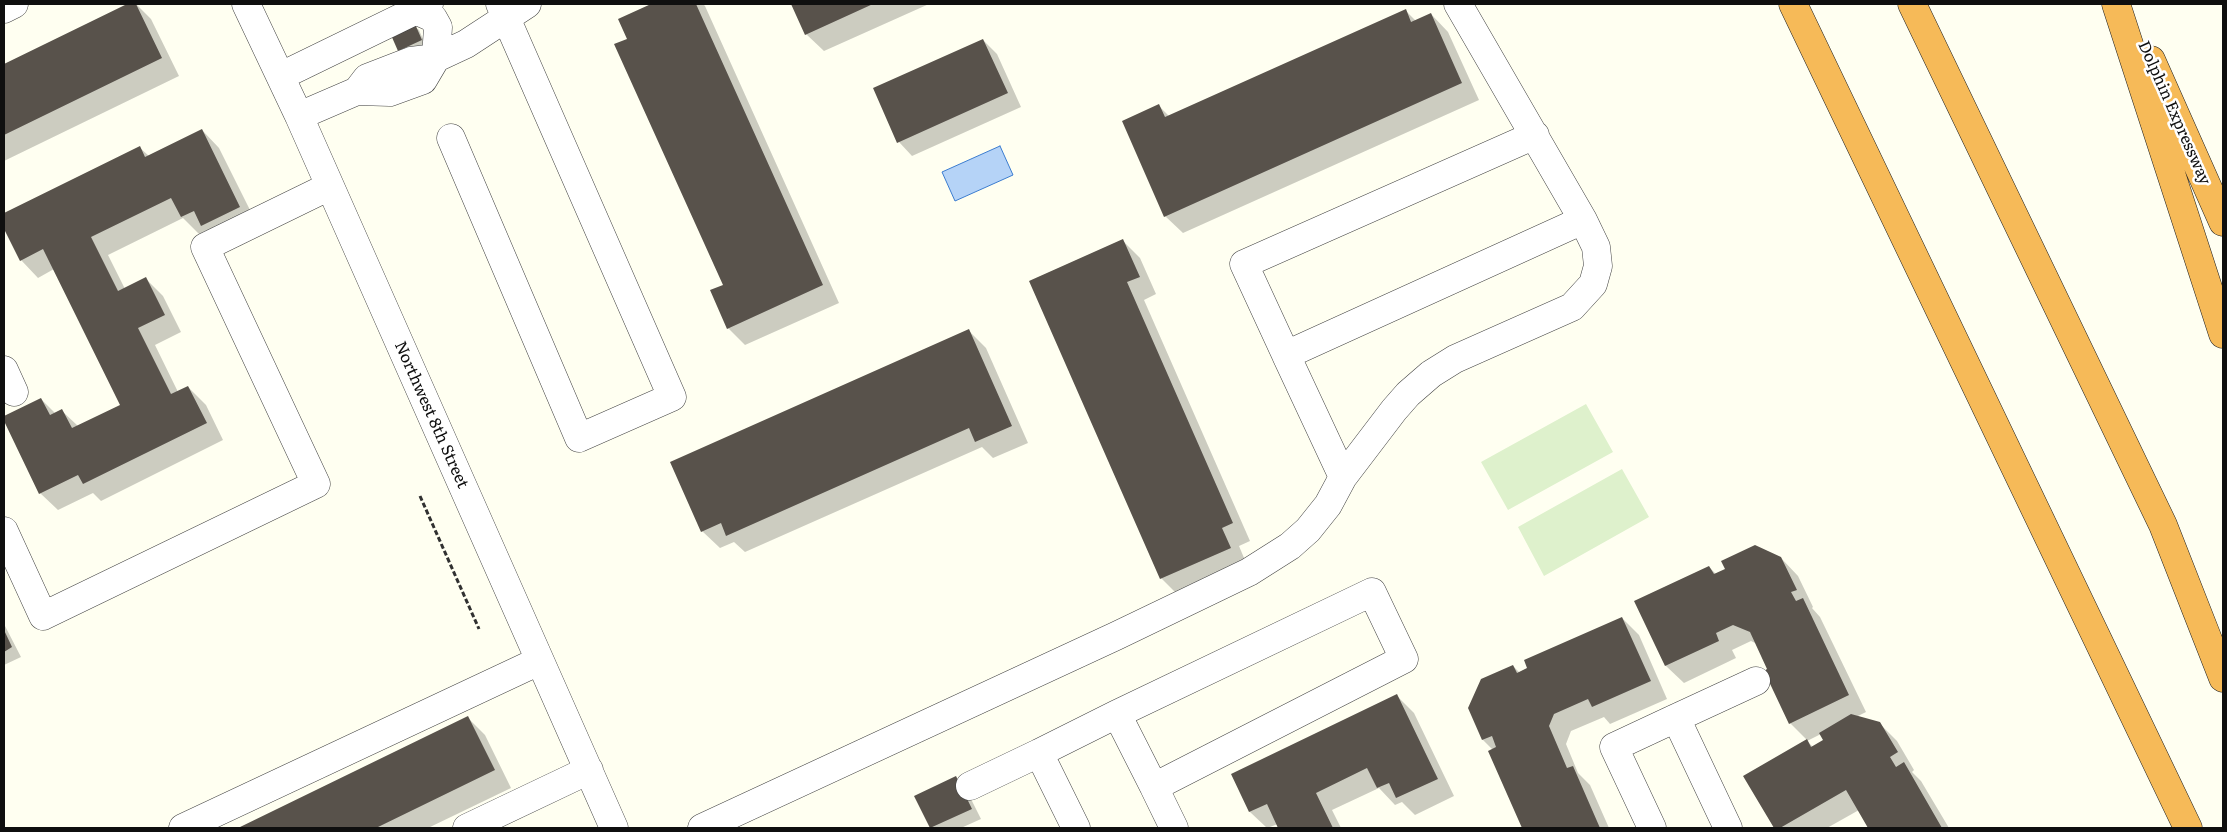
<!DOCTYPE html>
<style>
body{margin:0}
#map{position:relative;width:2227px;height:832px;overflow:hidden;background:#fffff1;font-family:Literata,serif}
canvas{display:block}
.frame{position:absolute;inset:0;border:5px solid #0f0f0f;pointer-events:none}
</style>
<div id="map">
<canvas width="2227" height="832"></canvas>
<div class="frame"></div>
</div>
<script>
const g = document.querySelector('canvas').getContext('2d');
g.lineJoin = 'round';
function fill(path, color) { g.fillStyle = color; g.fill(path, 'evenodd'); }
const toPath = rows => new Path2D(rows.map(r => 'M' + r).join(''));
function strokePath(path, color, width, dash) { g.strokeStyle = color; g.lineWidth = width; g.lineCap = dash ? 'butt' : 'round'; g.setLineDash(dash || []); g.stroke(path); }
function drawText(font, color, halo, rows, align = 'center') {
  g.font = font + ' Literata,serif'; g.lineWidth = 5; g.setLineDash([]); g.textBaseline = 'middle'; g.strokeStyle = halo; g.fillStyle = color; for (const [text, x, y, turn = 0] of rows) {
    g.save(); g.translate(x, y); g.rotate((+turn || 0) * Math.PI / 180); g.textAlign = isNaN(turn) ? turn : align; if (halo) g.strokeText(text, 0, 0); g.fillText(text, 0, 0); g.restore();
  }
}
fill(toPath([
 [1586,404,1613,452,1508,510,1481,462],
 [1622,469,1649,517,1544,576,1518,527]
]), '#def1cc');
const water = toPath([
 [1000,146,1013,175,955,201,942,172,1000,146]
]);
fill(water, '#b5d3f7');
strokePath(water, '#3b7ccf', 1);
fill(toPath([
 [130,4,136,4,151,19,179,76,4,161,4,65],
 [654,4,703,4,705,6,839,303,745,345,728,328,724,285,620,19],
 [793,4,929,4,824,51,806,34],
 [1406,11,1416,21,1431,14,1448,32,1479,100,1183,233,1165,216,1159,106,1169,116],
 [414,26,419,30,425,44,403,55,399,50],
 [983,40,997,54,1021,107,912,156,899,142],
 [202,130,219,148,257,224,220,243,207,230,199,234,183,218,108,255,125,289,146,279,163,296,181,332,155,345,178,392,188,387,206,405,223,440,101,501,93,493,58,510,40,493,4,418,41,399,56,414,62,411,78,426,121,405,54,269,38,278,21,260,4,226,4,215,139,147,149,156],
 [1122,240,1140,258,1156,294,1144,300,1250,541,1239,546,1247,565,1179,596,1161,578,1030,281],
 [969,331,986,348,1028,443,993,458,982,447,745,552,734,542,720,548,702,531],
 [1781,558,1798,576,1813,607,1812,608,1820,617,1866,712,1856,717,1879,723,1897,741,1914,770,1912,772,1921,781,1949,828,1870,828,1859,810,1827,828,1776,828,1745,776,1807,740,1790,723,1757,644,1751,641,1732,650,1736,658,1684,683,1666,666,1636,602,1709,567,1716,574],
 [1821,734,1825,740,1813,747,1807,741],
 [1622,618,1639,635,1667,699,1610,724,1604,717,1571,731,1566,744,1578,773,1590,785,1609,828,1523,828,1489,751,1493,750,1483,740,1470,708,1513,666,1520,673],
 [4,624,21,657,4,665],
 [1397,696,1414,713,1454,796,1415,815,1402,802,1395,805,1379,788,1332,810,1341,828,1280,828,1278,824,1267,828,1250,812,1232,775],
 [468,718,485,735,511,788,428,828,241,828],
 [965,787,981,819,961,828,931,828,916,797]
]), '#0003');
fill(toPath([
 [127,4,136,4,162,58,4,135,4,64],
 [651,4,696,4,823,285,727,329,710,290,723,285,614,44,627,39,618,19],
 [791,4,873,4,805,35],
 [1406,9,1411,22,1431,13,1462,83,1164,217,1122,121,1159,104,1165,117],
 [415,24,422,40,398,51,391,35],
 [983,39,1008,93,897,143,873,88],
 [202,129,240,207,201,226,194,211,181,217,171,198,91,237,118,291,146,277,165,315,138,328,171,394,188,386,207,423,83,484,78,475,39,494,4,421,4,416,41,398,50,415,62,409,72,428,120,405,43,249,20,261,4,229,4,213,140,146,145,157],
 [1123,239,1140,277,1127,282,1233,523,1222,528,1231,548,1160,579,1029,281],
 [969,329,1012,426,975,442,969,428,726,536,721,523,701,532,670,462],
 [1755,545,1781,557,1797,590,1791,592,1796,601,1803,598,1849,695,1789,724,1764,671,1767,669,1750,632,1733,625,1716,633,1719,641,1665,666,1634,601,1709,566,1714,574,1725,569,1721,561],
 [1622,617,1651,681,1592,707,1588,699,1554,714,1549,726,1567,768,1573,766,1600,828,1522,828,1488,751,1496,747,1492,736,1482,740,1468,708,1481,679,1513,665,1517,673,1527,668,1524,660],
 [4,630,12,647,4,652],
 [1397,694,1438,779,1396,798,1389,783,1377,788,1367,768,1316,793,1333,828,1278,828,1267,804,1249,812,1231,774],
 [1851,714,1880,722,1898,752,1890,757,1896,767,1904,762,1942,828,1868,828,1846,790,1780,828,1774,828,1743,776,1807,739,1811,747,1823,740,1819,733],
 [468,716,495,770,376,828,238,828],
 [956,776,972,809,930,828,914,796]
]), '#58524b');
const minor = toPath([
 [246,4,299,116,614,828],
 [4,9,14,4],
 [281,76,429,4],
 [357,91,367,78,411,61,436,58,466,44,527,4],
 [299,116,357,91,390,92,423,80,436,58,438,27,433,18,415,10],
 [451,138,579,438,672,397,500,4],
 [1286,355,1244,264,1535,135],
 [4,370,14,392],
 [1343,477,1394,410,1408,394,1431,374,1455,359,1572,307,1593,284,1598,266,1596,247,1583,220,1458,4],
 [4,531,43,616,316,484,205,247,330,186],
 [970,786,1039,753],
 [1154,787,1174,828],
 [183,828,539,661],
 [467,828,589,770],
 [702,828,1116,636,1249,572,1290,546,1308,530,1328,505,1343,477,1286,355,1583,220],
 [1076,828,1039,753,1117,714,1372,592,1404,659,1154,787,1117,714],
 [1652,828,1614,747,1676,718],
 [1728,828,1676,718,1756,681]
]);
const highway = toPath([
 [1793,4,2188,828],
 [1912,4,2163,525,2223,678],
 [2116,4,2223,334],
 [2151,60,2223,222]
]);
strokePath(minor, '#424242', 29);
strokePath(highway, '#202020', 29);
strokePath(toPath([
 [420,496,479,629]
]), '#313131', 3, [5, 2.5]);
strokePath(minor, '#fff', 28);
strokePath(highway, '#f6ba58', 28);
drawText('16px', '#0f0f0f', '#fff', [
 ["Dolphin Expressway",2174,113,66],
 ["Northwest 8th Street",431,415,66]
]);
</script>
